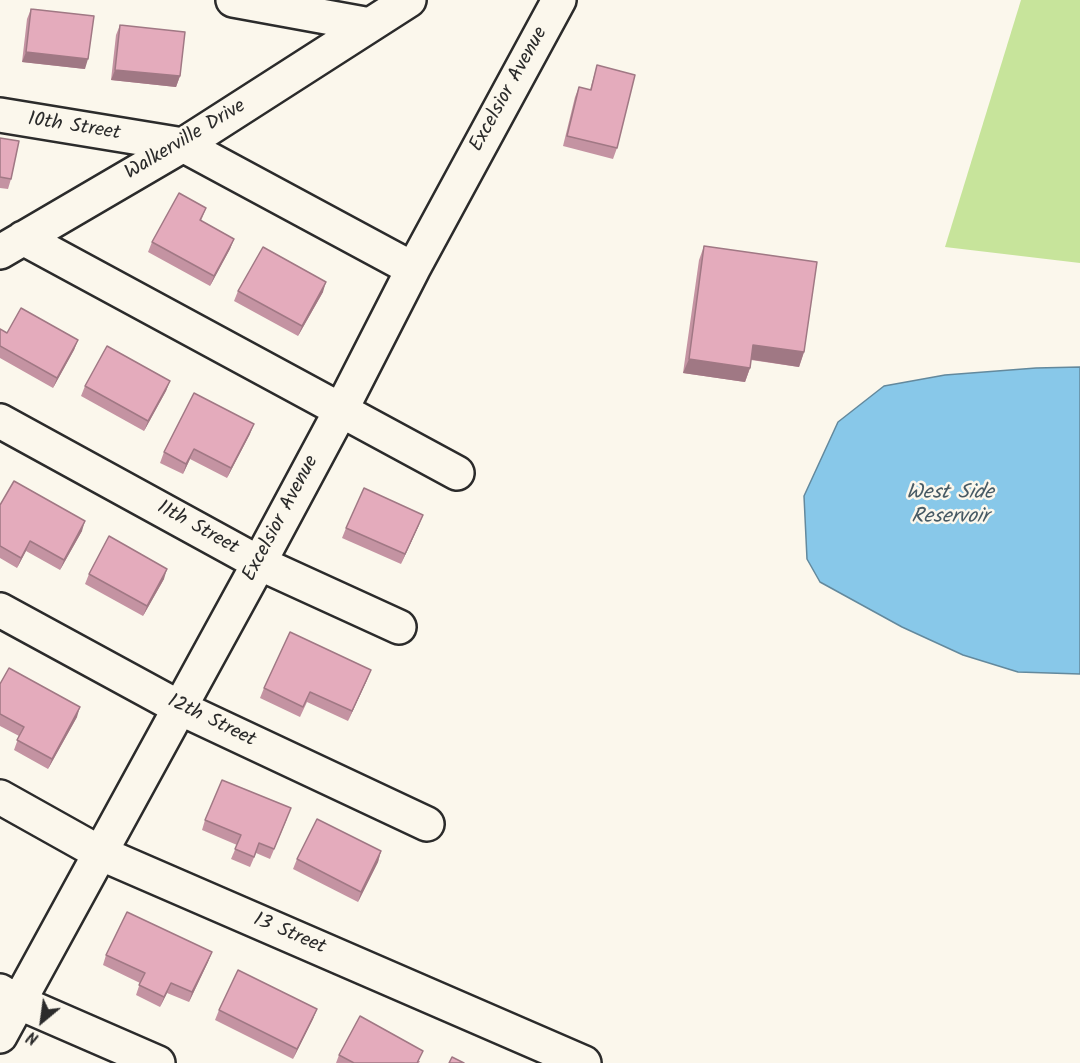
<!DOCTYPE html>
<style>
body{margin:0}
#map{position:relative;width:1080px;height:1063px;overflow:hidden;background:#fbf7ec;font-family:Kalam,sans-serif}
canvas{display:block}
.north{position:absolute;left:12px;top:991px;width:60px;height:60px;-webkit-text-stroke:4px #fbf7ec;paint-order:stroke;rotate:209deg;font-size:16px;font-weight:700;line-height:24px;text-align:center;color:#2b2b2b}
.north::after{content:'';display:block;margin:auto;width:21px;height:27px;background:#2b2b2b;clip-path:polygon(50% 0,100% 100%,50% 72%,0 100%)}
</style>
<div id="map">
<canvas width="1080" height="1063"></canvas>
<div class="north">N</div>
</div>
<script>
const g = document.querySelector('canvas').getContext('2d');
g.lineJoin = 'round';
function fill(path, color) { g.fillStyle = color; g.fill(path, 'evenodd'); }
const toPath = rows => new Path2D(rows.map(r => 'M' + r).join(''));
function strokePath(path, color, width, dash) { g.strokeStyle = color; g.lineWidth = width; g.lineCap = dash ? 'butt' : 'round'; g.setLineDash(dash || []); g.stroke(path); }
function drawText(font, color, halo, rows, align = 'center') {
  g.font = font + ' Kalam,sans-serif'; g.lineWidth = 5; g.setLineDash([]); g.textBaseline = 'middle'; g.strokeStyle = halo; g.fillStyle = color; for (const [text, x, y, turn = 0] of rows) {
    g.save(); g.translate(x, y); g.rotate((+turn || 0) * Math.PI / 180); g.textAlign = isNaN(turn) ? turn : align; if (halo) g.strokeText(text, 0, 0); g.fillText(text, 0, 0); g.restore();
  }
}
fill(toPath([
 [1021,0,1080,0,1080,263,945,247]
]), '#c7e49b');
const water = toPath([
 [1080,367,1080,674,1018,672,963,655,902,627,820,582,807,559,804,496,838,422,884,386,945,375,1036,368,1080,367]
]);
fill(water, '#88c8e9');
strokePath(water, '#63899d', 1.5);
const minor = toPath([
 [233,0,370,25],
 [0,115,183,145,413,269],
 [23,238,457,473],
 [0,252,183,145,409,0],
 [0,421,259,563,399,627],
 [0,610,180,708,427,824],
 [0,797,100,853,584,1063],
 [0,991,18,1002,158,1063],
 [0,1036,259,563,341,410,413,269,559,0]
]);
strokePath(minor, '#2b2b2b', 38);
strokePath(minor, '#fbf7ec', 33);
fill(toPath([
 [31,9,85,69,22,62,27,19],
 [120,25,180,76,176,87,111,80,116,35],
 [597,65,617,148,613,159,563,146,575,97,579,87,590,90],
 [0,138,11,179,8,189,0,188],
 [206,208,201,221,234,239,230,249,210,286,148,252,152,242],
 [704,246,804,352,799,367,751,360,750,368,745,382,683,373,699,260],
 [238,291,323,292,298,336,234,301],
 [0,329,7,333,78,340,74,350,53,388,0,358],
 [170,381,166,391,144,431,81,396,85,386],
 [250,434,227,478,190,459,183,474,160,463,164,452],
 [0,505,82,531,60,570,26,551,17,568,0,558],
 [419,525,401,564,342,538,346,528],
 [89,574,164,579,143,616,85,584],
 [367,680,348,721,307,702,300,717,260,698,264,688],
 [0,684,77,717,48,769,14,750,19,736,0,726],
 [287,819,270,859,256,853,250,867,231,859,237,845,202,830,205,820],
 [381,851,378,862,358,902,293,869,297,859],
 [212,952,208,962,189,1002,167,993,160,1007,136,995,140,983,103,965,106,955],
 [317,1009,313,1019,293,1059,215,1020,219,1010],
 [339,1055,420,1061,419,1063,336,1063]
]), '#c493a2');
fill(toPath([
 [26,52,88,59,85,69,22,62],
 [115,70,180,76,176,87,111,80],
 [234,239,230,249,210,286,214,276],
 [326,282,323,292,298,336,302,326],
 [78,340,74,350,53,388,57,378],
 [753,345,804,352,799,367,748,359],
 [689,359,750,368,745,382,683,373],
 [170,381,166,391,144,431,148,421],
 [254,424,250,434,227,478,231,468],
 [194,449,190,459,183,474,186,464],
 [423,515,419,525,401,564,405,554],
 [85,521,82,531,60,570,64,560],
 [30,541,26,551,17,568,21,558],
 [167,569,164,579,143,616,147,606],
 [371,670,367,680,348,721,352,711],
 [80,707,77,717,48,769,52,759],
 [381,851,378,862,358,902,361,892],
 [212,952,208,962,189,1002,192,992],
 [171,983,167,993,160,1007,164,997],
 [317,1009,313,1019,293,1059,297,1049]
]), '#a07884');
const building = toPath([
 [31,9,94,16,88,59,26,52,31,9],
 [120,25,185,32,180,76,115,70,120,25],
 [597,65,635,75,617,148,567,136,579,87,591,90,597,65],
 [0,138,19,141,11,179,0,177,0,138],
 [179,193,206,208,200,220,234,239,214,276,152,242,179,193],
 [704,246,817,262,804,352,753,345,750,368,689,359,704,246],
 [263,247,326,282,302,326,238,291,263,247],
 [21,308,78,340,57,378,0,346,0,329,7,333,21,308],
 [107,346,170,381,148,421,85,386,107,346],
 [194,393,254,424,231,468,194,449,186,464,164,452,194,393],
 [14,481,85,521,64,560,30,541,21,558,0,546,0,505,14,481],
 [364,488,423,515,405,554,346,528,364,488],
 [109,536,167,569,147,606,89,574,109,536],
 [290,632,371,670,352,711,310,692,303,707,264,688,290,632],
 [9,668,80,707,52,759,17,740,24,727,0,714,0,684,9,668],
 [222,780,291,808,274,849,259,843,254,857,235,849,241,835,205,820,222,780],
 [317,819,381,851,361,892,297,859,317,819],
 [127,912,212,952,192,992,171,983,164,997,139,985,145,973,106,955,127,912],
 [238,970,317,1009,297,1049,219,1010,238,970],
 [360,1016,423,1051,417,1063,354,1063,339,1055,360,1016],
 [452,1057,464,1063,449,1063,452,1057]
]);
fill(building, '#e4abbc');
strokePath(building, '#a07884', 1.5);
drawText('20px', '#2b2b2b', '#fbf7ec', [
 ["Excelsior Avenue",510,90,-61],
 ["10th Street",74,128,9],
 ["Walkerville Drive",186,141,-31],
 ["Excelsior Avenue",282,519,-62],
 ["11th Street",197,529,29],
 ["12th Street",211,722,26],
 ["13 Street",289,935,23]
]);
drawText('italic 21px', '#475a64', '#fbf7ec', [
 ["West Side",950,494],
 ["Reservoir",950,518]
]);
</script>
